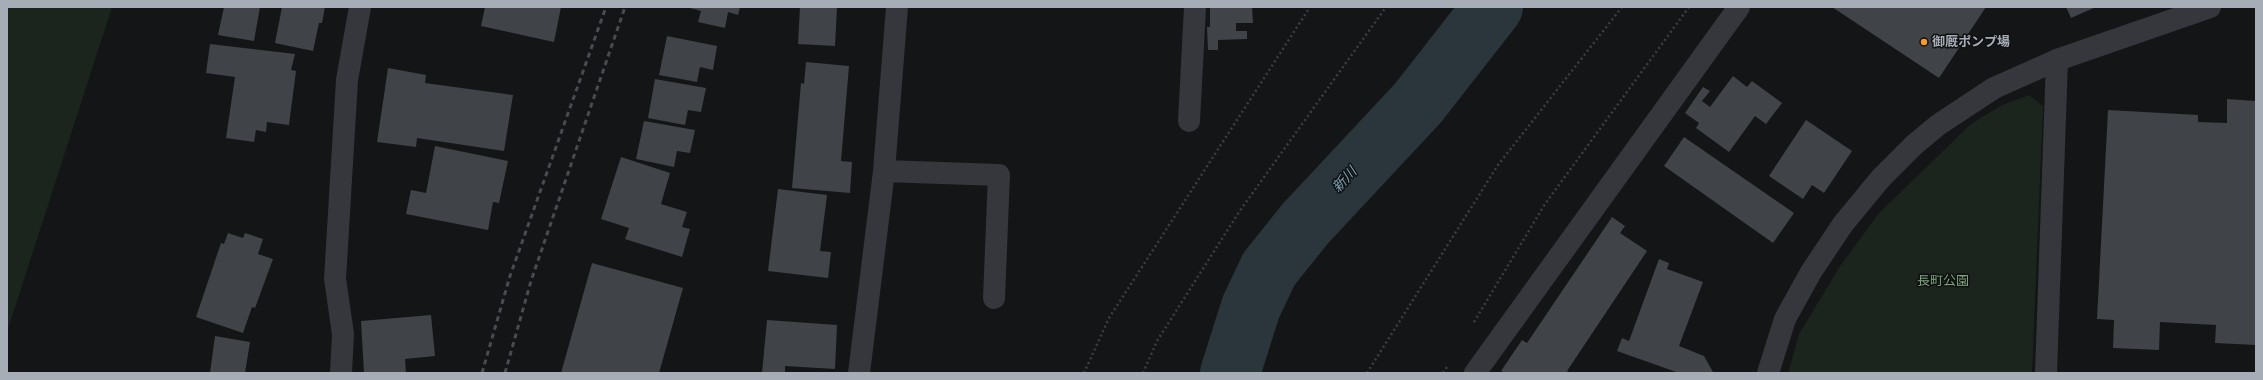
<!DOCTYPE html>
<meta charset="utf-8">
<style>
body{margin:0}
#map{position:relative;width:2263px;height:380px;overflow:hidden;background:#141516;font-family:Manrope,sans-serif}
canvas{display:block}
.frame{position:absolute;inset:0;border:8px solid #a6adb7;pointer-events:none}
</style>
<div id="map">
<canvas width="2263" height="380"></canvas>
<div class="frame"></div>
</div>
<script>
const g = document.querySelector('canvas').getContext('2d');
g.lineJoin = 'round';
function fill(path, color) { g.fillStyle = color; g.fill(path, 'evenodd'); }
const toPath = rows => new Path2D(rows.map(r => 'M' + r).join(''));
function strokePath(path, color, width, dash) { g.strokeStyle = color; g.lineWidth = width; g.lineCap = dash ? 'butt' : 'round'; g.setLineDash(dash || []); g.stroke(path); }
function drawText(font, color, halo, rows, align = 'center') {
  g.font = font + ' Manrope,"Noto Sans JP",sans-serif'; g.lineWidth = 3; g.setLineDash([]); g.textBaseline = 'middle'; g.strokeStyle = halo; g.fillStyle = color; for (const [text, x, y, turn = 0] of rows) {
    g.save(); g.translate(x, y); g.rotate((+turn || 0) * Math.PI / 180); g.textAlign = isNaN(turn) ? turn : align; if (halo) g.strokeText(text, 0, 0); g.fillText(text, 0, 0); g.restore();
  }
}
fill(toPath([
 [7,7,112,7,7,332],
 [2029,95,2043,106,2032,373,1788,373,1799,334,1840,266,1880,212,1971,124,2002,105]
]), '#1c251d');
strokePath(toPath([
 [1230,373,1251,307,1269,269,1305,224,1418,103,1493,7]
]), '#2a363b', 60);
fill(toPath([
 [224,7,260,7,254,41,218,35],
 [282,7,325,7,322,23,319,23,313,51,275,43],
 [485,7,561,7,554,42,481,26],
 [686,7,740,7,738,15,728,12,725,28,698,22,701,11],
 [800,7,837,7,835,46,798,44],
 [1210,7,1252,7,1253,23,1236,23,1236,31,1247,31,1247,39,1218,40,1218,50,1208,50,1207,27,1210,27],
 [1832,7,1986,7,1939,78],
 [2066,7,2096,7,2071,18],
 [667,36,717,46,713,70,700,67,697,82,659,75],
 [210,44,295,54,291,70,296,71,289,125,267,122,266,132,256,130,254,142,226,138,235,77,206,73],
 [806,62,849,66,841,161,852,162,850,193,792,188,801,83,804,84],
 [388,68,426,75,425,83,513,95,504,151,417,138,416,147,377,142],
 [1733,76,1747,87,1752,81,1782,103,1766,124,1755,116,1729,152,1696,128,1699,123,1685,113,1703,87,1710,91,1702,101,1710,107],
 [655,79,706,88,701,112,688,110,685,125,648,118],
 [2227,99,2256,101,2256,345,2215,343,2216,325,2160,322,2159,350,2113,348,2114,320,2097,319,2108,110,2198,115,2198,122,2227,123],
 [1806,120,1852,151,1824,193,1812,185,1803,199,1769,176],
 [644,121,695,130,690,153,677,151,674,167,636,159],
 [1684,137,1794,213,1773,243,1664,166],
 [435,146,508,161,499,203,493,202,488,230,406,214,411,190,426,193],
 [621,157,670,173,661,204,687,212,682,227,690,229,682,257,625,239,629,228,601,219],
 [778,189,827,195,820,251,831,252,828,278,768,271],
 [1612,217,1625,226,1620,233,1647,251,1567,371,1570,373,1504,373,1501,371,1522,340,1527,343],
 [228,233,243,238,245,233,263,239,258,254,273,259,255,308,252,307,243,333,196,317,221,243,224,244],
 [1659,259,1669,263,1667,269,1703,282,1679,346,1704,356,1713,372,1710,373,1679,373,1617,351,1622,338,1629,341],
 [592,263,683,288,659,373,561,373],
 [431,315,435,356,405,359,406,373,364,373,361,321],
 [767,320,837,325,835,369,785,366,785,373,762,373],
 [215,336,250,342,245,373,210,373]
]), '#404347');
strokePath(toPath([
 [1474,322,1545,204,1689,7],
 [1084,373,1109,318,1310,7],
 [1143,373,1157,341,1239,212,1386,7],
 [1367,373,1498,165,1622,7],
 [1443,373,1447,367]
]), '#3b3e43', 2.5, [2, 3]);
strokePath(toPath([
 [1189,121,1195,7],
 [884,171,999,175,994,298],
 [859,373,884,171,897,7],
 [1475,373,1739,7],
 [2046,373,2057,60]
]), '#35373c', 22);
strokePath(toPath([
 [341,373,343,334,335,279,347,80,360,7],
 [1768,373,1785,319,1811,272,1843,224,1881,178,1914,145,1938,125,1994,88,2057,60,2210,7]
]), '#35373c', 22);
strokePath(toPath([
 [482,373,510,276,606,7],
 [505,373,531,281,625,7]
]), '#484b51', 3, [5, 4]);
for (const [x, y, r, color] of [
 [1924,42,4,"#f8992b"]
]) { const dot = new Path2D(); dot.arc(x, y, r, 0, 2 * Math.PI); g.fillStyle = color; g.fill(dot); strokePath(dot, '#0f1011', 1.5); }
drawText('bold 13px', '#a6adb7', '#0f1011', [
 ["御厩ポンプ場",1932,42]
], 'left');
drawText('13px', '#7fa37c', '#0f1011', [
 ["長町公園",1943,281]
]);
drawText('italic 14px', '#7ba0b4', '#0f1011', [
 ["新川",1345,180,-47]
]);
</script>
